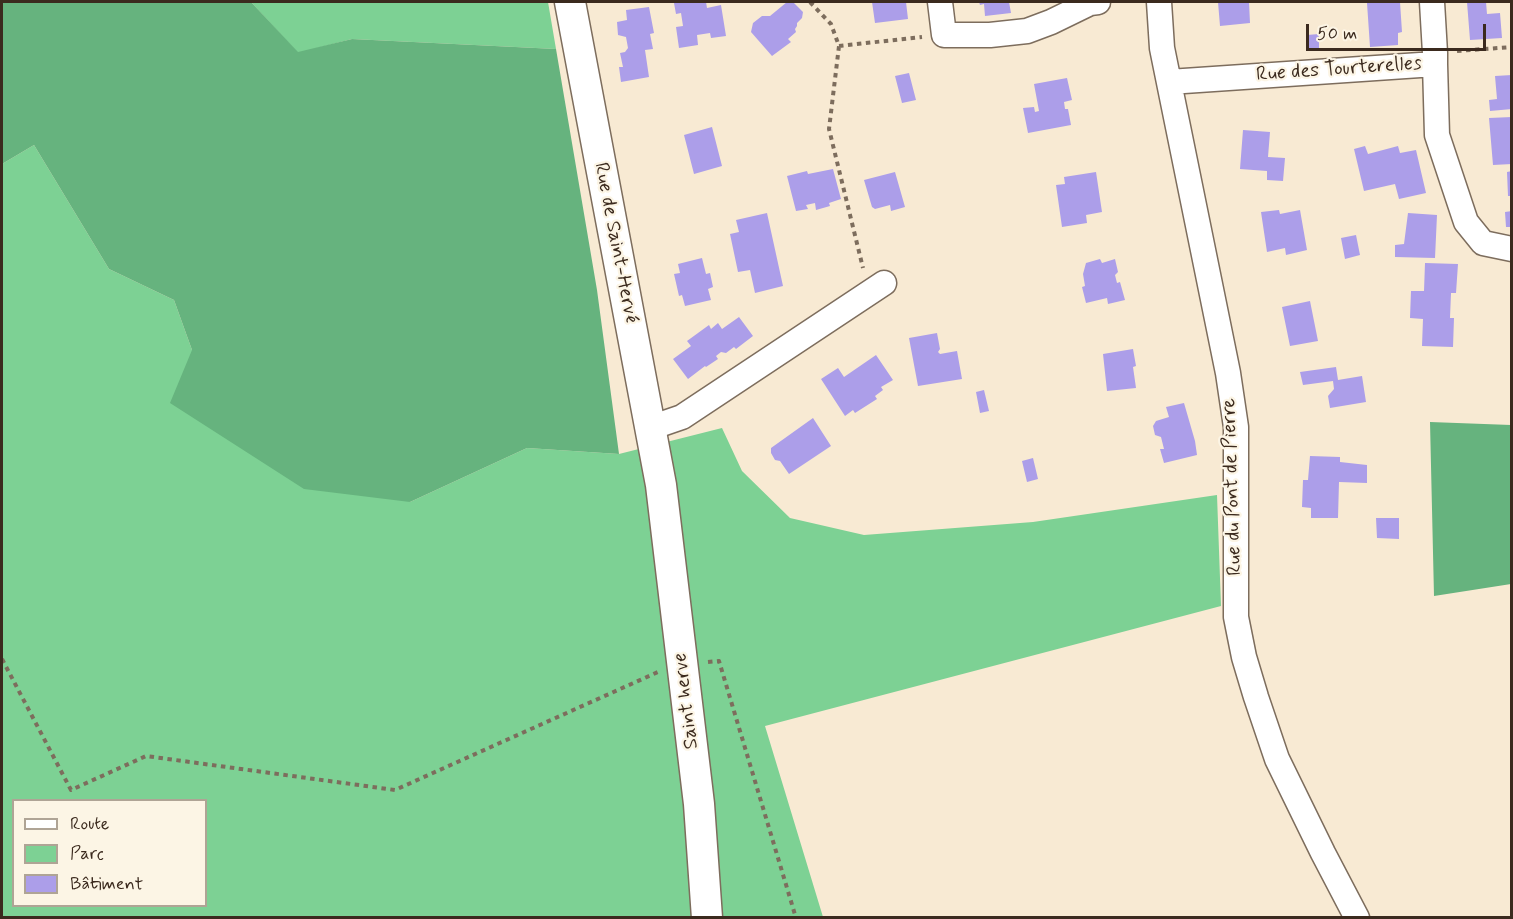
<!DOCTYPE html>
<meta charset="utf-8">
<style>
body{margin:0}
#map{position:relative;width:1513px;height:919px;overflow:hidden;background:#f8ead3;font-family:Mynerve,sans-serif}
canvas{display:block}
.frame{position:absolute;inset:0;border:3px solid #3b2a1e;pointer-events:none}
.legend{position:absolute;left:12px;top:799px;width:195px;height:108px;box-sizing:border-box;background:#fcf5e5;border:2px solid #afa495;margin:0;padding:8px 10px;list-style:none;font-size:18px;color:#3b2a1e}
.legend li{display:flex;align-items:center;gap:12px;height:30px}
.legend b{width:30px;border:2px solid #afa495}
.scale{position:absolute;left:1306px;top:24px;width:180px;height:27px;box-sizing:border-box;border:3px solid #3b2a1e;border-top:0;padding-left:8px;font-size:18px;line-height:21px;white-space:nowrap;color:#3b2a1e;-webkit-text-stroke:4px #fcf5e5;paint-order:stroke}
</style>
<div id="map">
<canvas width="1513" height="919"></canvas>
<div class="frame"></div>
<ul class="legend">
<li><b style="height:8px;background:#fff"></b>Route</li>
<li><b style="height:16px;background:#7dd194"></b>Parc</li>
<li><b style="height:16px;background:#ac9ee9"></b>Bâtiment</li>
</ul>
<div class="scale">50 m</div>
</div>
<script>
const g = document.querySelector('canvas').getContext('2d');
g.lineJoin = 'round';
function fill(path, color) { g.fillStyle = color; g.fill(path, 'evenodd'); }
const toPath = rows => new Path2D(rows.map(r => 'M' + r).join(''));
function strokePath(path, color, width, dash) { g.strokeStyle = color; g.lineWidth = width; g.lineCap = dash ? 'butt' : 'round'; g.setLineDash(dash || []); g.stroke(path); }
function drawText(font, color, halo, rows, align = 'center') {
  g.font = font + ' Mynerve,sans-serif'; g.lineWidth = 4.5; g.setLineDash([]); g.textBaseline = 'middle'; g.strokeStyle = halo; g.fillStyle = color; for (const [text, x, y, turn = 0] of rows) {
    g.save(); g.translate(x, y); g.rotate((+turn || 0) * Math.PI / 180); g.textAlign = isNaN(turn) ? turn : align; if (halo) g.strokeText(text, 0, 0); g.fillText(text, 0, 0); g.restore();
  }
}
fill(toPath([
 [251,2,548,2,556,49,352,39,298,53],
 [34,145,109,269,174,300,192,350,410,502,527,448,619,454,722,428,742,471,790,518,864,535,1033,522,1217,495,1221,606,765,726,823,917,2,917,2,164],
 [14,800,206,800,206,906,14,906]
]), '#7dd194');
fill(toPath([
 [2,2,251,2,298,52,352,39,556,49,597,290,619,454,527,448,410,502,304,489,170,403,192,350,174,300,109,269,34,145,2,164],
 [1430,422,1511,425,1511,584,1434,596]
]), '#66b37e');
fill(toPath([
 [675,2,706,2,707,8,721,5,726,36,711,38,710,33,697,35,698,45,679,48,676,27,683,26,681,13,676,14,674,3],
 [787,2,793,2,803,12,802,18,797,23,797,26,795,29,796,32,788,39,791,42,772,56,751,32,753,23,762,16,770,16],
 [872,2,906,2,908,19,875,23],
 [979,2,1009,2,1011,13,985,16,984,4,980,5],
 [1218,2,1249,2,1250,23,1220,26],
 [1387,2,1400,2,1402,32,1398,33,1398,45,1370,47,1367,3],
 [1467,2,1486,2,1487,14,1500,13,1502,38,1470,40],
 [649,7,654,33,650,34,653,49,645,50,649,77,621,82,619,67,623,67,620,53,625,52,628,48,626,37,618,35,617,22,627,20,626,10],
 [1319,34,1319,50,1307,51,1307,35],
 [909,73,916,100,902,103,895,76],
 [1512,75,1512,109,1490,111,1489,100,1497,99,1495,76],
 [1067,78,1072,100,1064,102,1065,109,1068,109,1071,125,1028,133,1023,108,1034,107,1035,112,1039,111,1034,84],
 [1512,117,1512,164,1493,165,1489,118],
 [712,127,722,166,694,174,684,135],
 [1243,130,1270,132,1268,157,1285,158,1283,181,1267,180,1267,171,1240,169],
 [1365,146,1368,154,1398,146,1400,153,1416,150,1426,193,1399,199,1395,184,1364,191,1354,149],
 [833,169,841,199,829,203,830,206,816,210,815,203,806,205,808,209,796,211,787,176,807,171,808,174],
 [1512,171,1512,196,1508,196,1507,172],
 [895,172,905,207,891,211,890,205,875,209,872,207,864,180],
 [1096,172,1102,212,1086,215,1087,223,1062,227,1056,185,1065,184,1064,177],
 [1279,210,1280,214,1300,210,1307,250,1286,255,1285,248,1267,252,1261,212],
 [1512,211,1512,227,1506,227,1505,212],
 [767,213,783,286,755,293,750,270,738,272,730,234,739,232,736,220],
 [1408,213,1437,215,1435,258,1395,257,1395,245,1404,244],
 [1356,235,1360,255,1345,259,1341,238],
 [702,258,706,274,710,273,713,287,708,289,711,300,685,306,682,295,679,296,674,274,680,273,678,264],
 [1100,259,1102,263,1115,259,1118,272,1115,275,1117,283,1120,282,1125,300,1108,304,1107,298,1086,303,1082,287,1085,286,1083,274,1086,263],
 [1425,263,1458,264,1456,293,1451,293,1450,318,1454,318,1453,347,1422,346,1423,319,1410,318,1411,291,1424,291],
 [1310,301,1318,341,1290,346,1282,307],
 [739,317,753,336,736,349,734,347,726,353,721,352,716,356,718,359,706,367,705,366,688,379,673,359,691,346,687,341,709,325,711,329,718,323,722,329],
 [937,333,940,349,938,352,940,354,957,351,962,379,918,386,909,338],
 [1133,349,1136,366,1133,367,1136,388,1107,391,1103,354],
 [876,355,893,380,881,387,883,390,875,396,877,399,855,413,853,410,845,416,821,379,838,368,844,377],
 [1336,367,1338,380,1362,376,1366,402,1330,408,1328,396,1334,389,1333,381,1303,385,1300,372],
 [984,390,989,411,980,413,976,392],
 [1184,403,1195,441,1197,455,1164,463,1160,449,1164,449,1161,437,1155,435,1153,426,1156,421,1169,417,1166,407],
 [813,418,831,446,789,474,780,461,775,460,771,453,771,448],
 [1310,456,1340,457,1340,462,1367,465,1367,483,1339,482,1338,518,1311,518,1311,508,1302,507,1303,480,1308,480],
 [1033,458,1038,479,1027,482,1022,461],
 [1376,518,1399,518,1399,539,1377,538]
]), '#ac9ee9');
const minor = toPath([
 [940,2,944,35,990,35,1027,31,1051,22,1090,3,1098,2],
 [1159,2,1162,48,1228,373,1236,427,1236,617,1244,657,1256,697,1277,759,1323,853,1357,918],
 [1432,2,1435,53,1435,64],
 [1169,82,1435,64,1437,135,1466,222,1483,243,1512,249],
 [650,428,682,417,884,283]
]);
const tertiary = toPath([
 [570,2,661,485,699,804,707,918]
]);
strokePath(minor, '#7d6d5d', 27);
strokePath(tertiary, '#7d6d5d', 33);
strokePath(toPath([
 [810,2,831,24,839,46,829,129,863,268],
 [839,46,922,37],
 [1457,51,1512,47],
 [2,659,71,790,146,756,395,790,658,672],
 [708,662,719,661,796,918]
]), '#7d6d5d', 4, [4.5, 4.5]);
strokePath(minor, '#fff', 24);
strokePath(tertiary, '#fff', 30);
drawText('20px', '#3b2a1e', '#fcf5e5', [
 ["Rue des Tourterelles",1339,70,-4],
 ["Rue de Saint-Hervé",615,243,79],
 ["Rue du Pont de Pierre",1233,487,-92],
 ["Saint herve",687,701,-97]
]);
</script>
